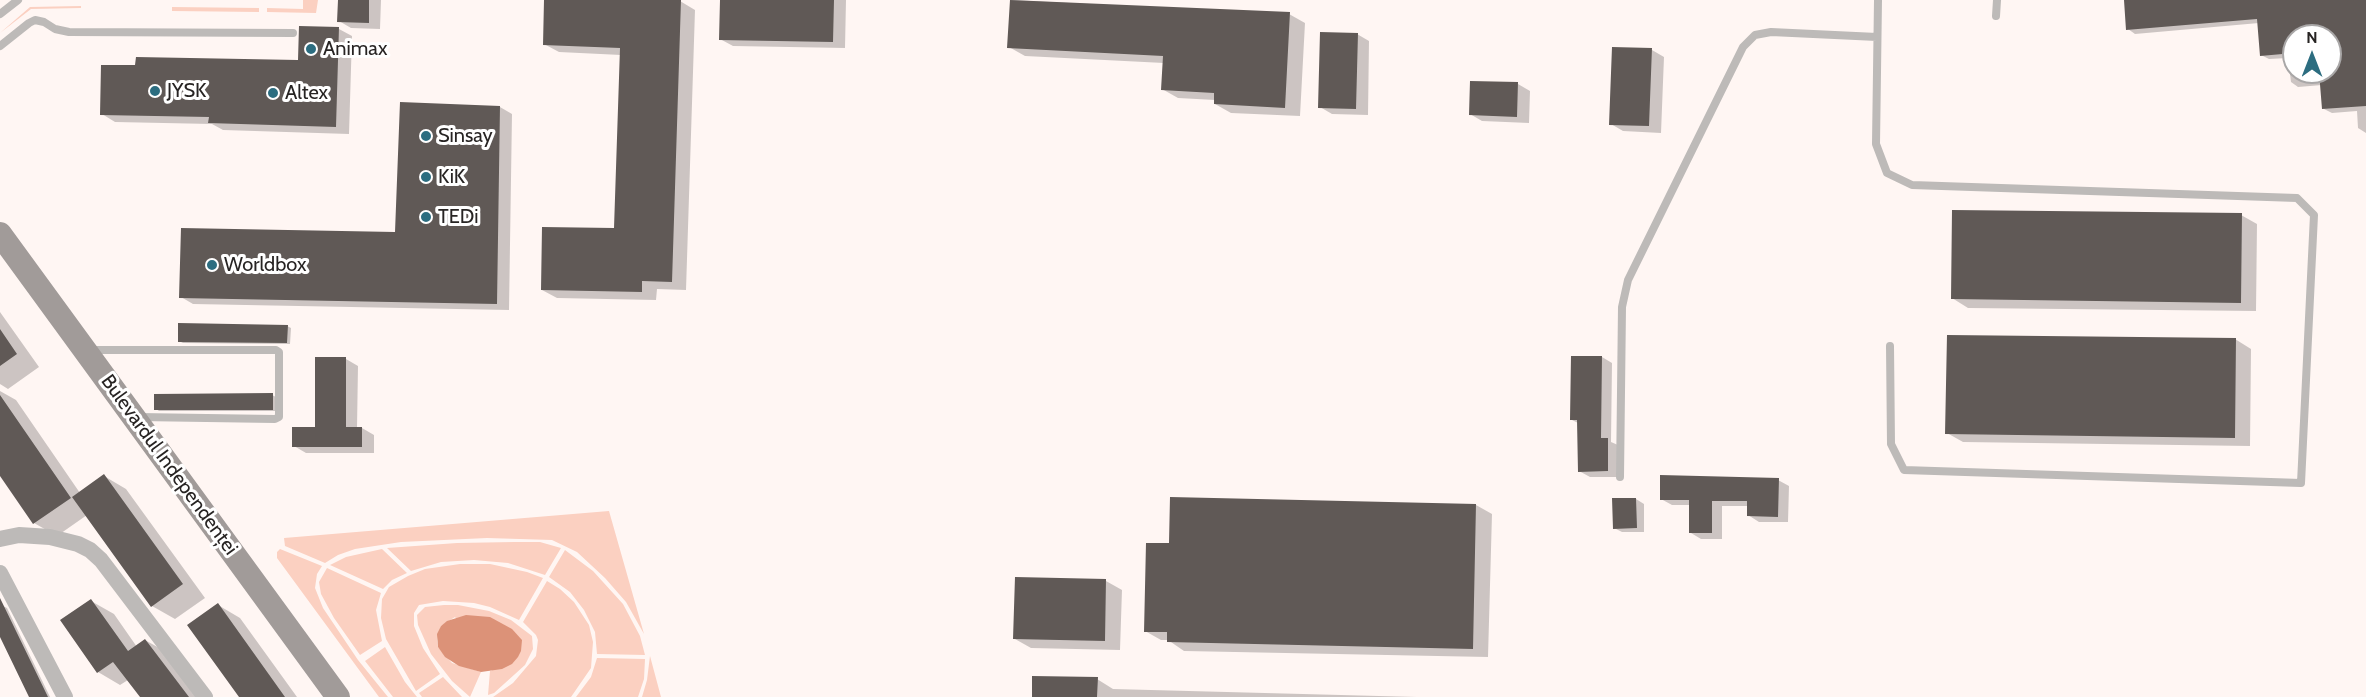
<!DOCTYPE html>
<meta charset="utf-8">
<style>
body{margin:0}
#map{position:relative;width:2366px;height:697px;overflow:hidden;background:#fff6f3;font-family:Cabin,sans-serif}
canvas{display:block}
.north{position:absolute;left:2282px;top:24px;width:60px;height:60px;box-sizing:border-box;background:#fff;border:2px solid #a9a7a7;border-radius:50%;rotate:0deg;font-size:16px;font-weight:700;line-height:24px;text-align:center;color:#272423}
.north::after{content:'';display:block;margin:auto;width:21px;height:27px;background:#2c6d80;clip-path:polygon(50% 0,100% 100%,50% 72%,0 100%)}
</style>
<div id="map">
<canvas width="2366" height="697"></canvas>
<div class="north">N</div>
</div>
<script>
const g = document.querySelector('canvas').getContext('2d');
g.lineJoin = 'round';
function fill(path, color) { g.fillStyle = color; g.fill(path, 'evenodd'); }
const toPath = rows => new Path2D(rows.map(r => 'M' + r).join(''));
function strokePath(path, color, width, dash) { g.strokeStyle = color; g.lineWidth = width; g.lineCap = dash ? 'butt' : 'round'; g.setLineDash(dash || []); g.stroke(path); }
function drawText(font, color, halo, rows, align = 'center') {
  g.font = font + ' Cabin,sans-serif'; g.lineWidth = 6; g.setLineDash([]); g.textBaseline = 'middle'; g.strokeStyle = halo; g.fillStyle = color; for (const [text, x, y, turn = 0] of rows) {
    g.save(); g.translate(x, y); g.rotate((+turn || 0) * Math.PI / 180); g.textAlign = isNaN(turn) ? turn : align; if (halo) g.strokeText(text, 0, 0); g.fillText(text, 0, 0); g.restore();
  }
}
fill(toPath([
 [303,0,318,0,316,13,267,12,267,8,303,9],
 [81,6,81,8,31,9,0,33,30,7],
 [172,7,259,8,259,12,172,11],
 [609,511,644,634,626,602,605,578,577,552,552,540,487,538,401,542,355,549,338,555,325,563,285,546,284,538],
 [514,542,540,542,561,548,545,575,508,563,474,560,441,562,411,571,387,548,457,543],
 [280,549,322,566,317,574,315,588,323,608,358,660,388,697,379,697,354,663,277,558,277,552],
 [382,549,407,573,392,580,383,589,330,565,346,557],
 [565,550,593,571,623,604,640,636,645,655,597,654,595,632,584,610,570,592,549,577],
 [460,564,490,564,527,572,543,578,519,620,490,607,474,603,443,601,419,605,414,613,414,626,423,648,440,674,416,691,386,639,381,618,382,599,389,587,408,576,425,569],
 [327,568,381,593,376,610,382,641,360,655,334,618,321,594,319,582],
 [547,581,560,589,574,602,589,625,593,642,591,668,571,697,493,697,513,683,536,656,538,640,536,635,523,622],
 [444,605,458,605,489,611,511,620,532,636,533,649,525,665,494,693,488,695,490,671,492,671,455,617,441,626,437,640,438,647,452,663,481,672,470,697,452,681,431,654,418,625,417,615,425,607],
 [385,647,405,682,417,697,393,697,365,661],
 [650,656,661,697,642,697,647,680],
 [597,658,645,659,644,679,638,697,576,697,591,677],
 [443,677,462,697,422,697,419,693]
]), '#fbd0c1');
fill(toPath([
 [466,615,490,617,512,629,522,640,521,651,518,657,512,664,502,669,481,672,459,666,445,657,438,647,437,634,441,626,447,621]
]), '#dc9278');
fill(toPath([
 [339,0,381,0,380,29,351,28,339,21],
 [546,0,680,1,695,10,686,290,657,289,656,300,557,298,542,290,616,230,621,55,559,52,544,44],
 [721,0,846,0,845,48,733,46,720,39],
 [1011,0,1289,14,1305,23,1300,116,1231,113,1215,104,1215,100,1178,98,1162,89,1164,63,1025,56,1009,47],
 [2125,0,2366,0,2366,133,2358,128,2357,111,2332,113,2324,109,2322,85,2298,87,2291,82,2288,58,2269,59,2261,55,2259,23,2135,34,2128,29],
 [2294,36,2330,36,2330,72,2294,72],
 [339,29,352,36,349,134,223,130,212,124,115,122,102,114,300,61],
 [1357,34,1369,41,1368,115,1332,114,1320,107],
 [1614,48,1652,50,1664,57,1661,133,1623,131,1611,124],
 [1518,84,1530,91,1529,123,1482,121,1470,114],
 [500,107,512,114,509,310,193,304,181,297,396,234],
 [2241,215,2257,224,2256,311,1968,308,1952,298],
 [0,312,39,367,8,389,0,384],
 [287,326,291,328,290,344,183,343,179,341],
 [2235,339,2251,349,2250,446,1963,442,1947,433],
 [1602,357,1612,363,1611,442,1618,445,1619,477,1590,477,1579,471,1578,423,1572,420],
 [346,359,358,366,357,428,362,428,374,435,374,453,306,453,294,446,316,428],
 [0,391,16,400,80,493,104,476,126,489,205,598,175,619,152,606,87,515,57,536,34,523,0,473],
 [272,395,276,397,276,411,159,411,156,409],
 [1778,480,1789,486,1788,522,1759,522,1748,515,1748,506,1722,506,1722,539,1701,539,1691,533,1691,505,1672,505,1661,499],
 [1636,499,1644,504,1644,532,1622,532,1614,528],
 [1476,505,1492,514,1488,657,1184,651,1168,640,1161,640,1145,631,1170,545],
 [1106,581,1122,590,1120,650,1031,648,1015,639],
 [91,601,114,614,137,647,145,640,168,653,200,697,141,697,128,680,120,685,98,672],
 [218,605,240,618,297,697,241,697],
 [3,606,7,608,50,697,31,697,0,633,0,608],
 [1097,679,1113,689,1417,697,1033,697]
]), '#0003');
fill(toPath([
 [338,0,369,0,369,23,337,22],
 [544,0,681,0,672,282,642,281,642,292,541,290,542,227,614,228,620,48,543,45],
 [720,0,834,0,833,42,719,40],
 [1010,0,1290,12,1285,108,1214,104,1214,93,1161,90,1163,56,1007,48],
 [2124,0,2366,0,2366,106,2322,109,2319,72,2330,72,2330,36,2294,36,2294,53,2260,56,2257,19,2126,30],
 [299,26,339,27,336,127,208,123,209,117,100,115,101,65,135,65,136,57,298,60],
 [1320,32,1358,33,1356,109,1318,108],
 [1612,47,1652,48,1649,126,1609,125],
 [1470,81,1518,82,1517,117,1469,115],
 [400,102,500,106,497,304,179,298,181,228,395,232],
 [1952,210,2242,213,2241,303,1951,299],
 [178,323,288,325,287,343,178,342],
 [0,329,17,354,0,366],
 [1947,335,2236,338,2235,438,1945,434],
 [1571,356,1602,356,1601,438,1608,438,1608,471,1578,472,1577,420,1570,420],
 [315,357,346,357,346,427,362,427,362,447,292,447,292,427,315,427],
 [273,393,273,410,154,410,154,394],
 [0,395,71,498,33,524,0,476],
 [104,474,183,584,151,607,72,497],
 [1660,475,1779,478,1778,517,1747,516,1747,501,1712,501,1712,533,1689,533,1689,500,1660,500],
 [1170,497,1476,504,1473,649,1167,642,1167,632,1144,632,1146,543,1169,543],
 [1612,498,1636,498,1637,528,1613,529],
 [1015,577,1106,579,1105,641,1013,639],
 [0,598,48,697,29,697,0,637],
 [91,599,128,651,145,639,189,697,140,697,113,662,97,673,60,620],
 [218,603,285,697,239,697,187,625],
 [1032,676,1098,677,1097,697,1032,697]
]), '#605956');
strokePath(toPath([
 [1878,0,1876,144,1887,173,1912,185,2297,198,2314,215,2301,483,1904,470,1891,444,1890,346],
 [0,14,18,0],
 [1996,16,1997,0],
 [0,46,29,23,35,20,44,22,55,29,69,32,293,33],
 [88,350,276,350,279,352,279,417,275,419,138,417],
 [1620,477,1622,307,1628,280,1743,47,1755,35,1771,32,1877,37]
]), '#bdbab8', 8);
strokePath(toPath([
 [0,539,19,535,50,537,78,544,90,550,101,560,205,697],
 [0,573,65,697]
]), '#bdbab8', 16);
strokePath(toPath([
 [0,234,338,697]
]), '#a19b99', 24);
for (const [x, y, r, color] of [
 [311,49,6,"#2c6d80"],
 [155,91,6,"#2c6d80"],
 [273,93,6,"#2c6d80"],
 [426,136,6,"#2c6d80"],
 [426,177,6,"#2c6d80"],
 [426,217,6,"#2c6d80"],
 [212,265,6,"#2c6d80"]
]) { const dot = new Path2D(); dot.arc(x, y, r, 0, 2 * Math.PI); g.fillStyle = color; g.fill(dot); strokePath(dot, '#fff', 2); }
drawText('20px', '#272423', '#fff', [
 ["Animax",323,49],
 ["JYSK",167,91],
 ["Altex",285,93],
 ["Sinsay",438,136],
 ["KiK",438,177],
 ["TEDi",438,217],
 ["Worldbox",224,265]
], 'left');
drawText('20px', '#272423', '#fff', [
 ["Bulevardul Independenței",169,465,54]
]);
</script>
